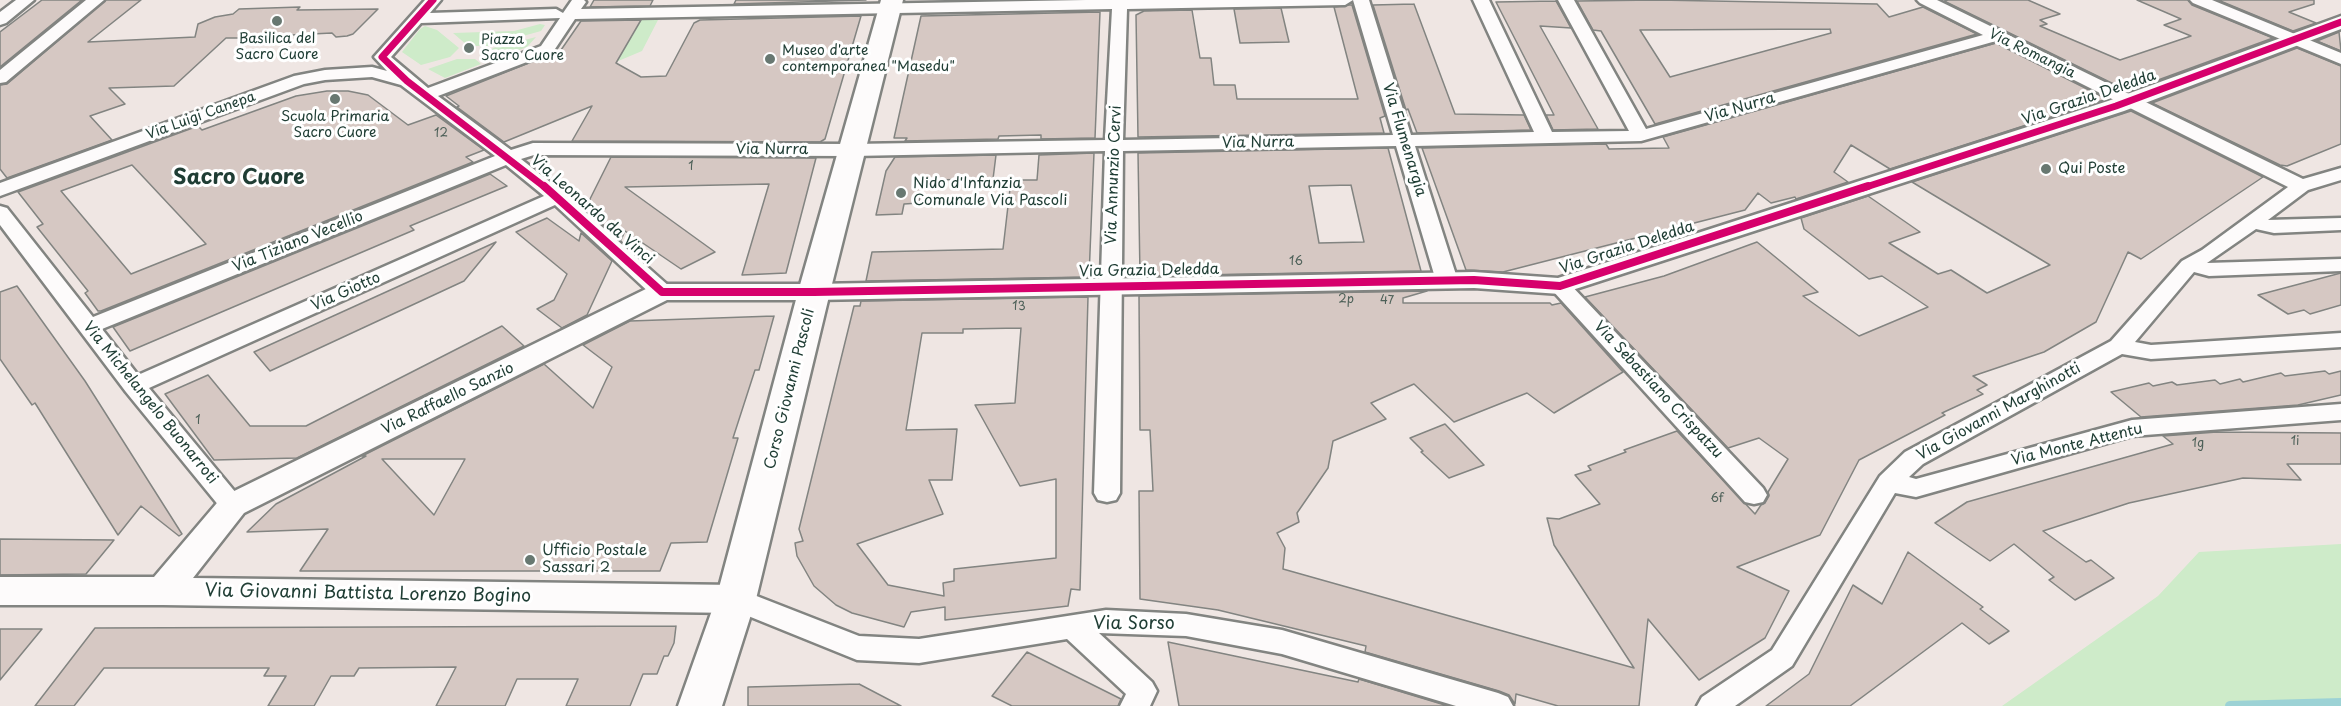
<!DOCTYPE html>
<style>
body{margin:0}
canvas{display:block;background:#efe6e3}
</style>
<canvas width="2341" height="706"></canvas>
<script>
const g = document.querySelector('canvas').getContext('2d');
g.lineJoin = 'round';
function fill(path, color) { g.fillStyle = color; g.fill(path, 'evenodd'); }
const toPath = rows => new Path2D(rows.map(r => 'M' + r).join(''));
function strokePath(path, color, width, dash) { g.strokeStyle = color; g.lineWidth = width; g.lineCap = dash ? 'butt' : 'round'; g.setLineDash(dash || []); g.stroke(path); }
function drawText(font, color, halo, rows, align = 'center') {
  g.font = font + ' "Playpen Sans",sans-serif'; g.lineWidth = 6; g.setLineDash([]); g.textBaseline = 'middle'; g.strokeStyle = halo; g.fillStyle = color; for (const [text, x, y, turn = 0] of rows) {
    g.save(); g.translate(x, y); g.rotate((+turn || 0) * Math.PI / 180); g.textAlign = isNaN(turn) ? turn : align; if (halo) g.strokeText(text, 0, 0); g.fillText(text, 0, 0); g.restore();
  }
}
fill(toPath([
 [641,20,658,20,642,51,533,97,565,118,542,126,503,98,495,100,492,97,591,57,596,54,608,34,617,34,616,37,632,37],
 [540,24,545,25,541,31,487,46,468,46,453,33,514,31],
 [425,26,437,30,459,48,450,57,421,65,402,52,420,29],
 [536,37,527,47,489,61,484,58,493,48],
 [457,59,475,59,481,64,445,78,428,69],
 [2341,544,2341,706,2002,706,2158,596,2199,552]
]), '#ceebc9');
strokePath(toPath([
 [2230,706,2341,703]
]), '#9cd2d5', 10);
const building = toPath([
 [42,0,82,0,0,67,0,32,42,0],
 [106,0,141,0,88,42,195,37,198,24,215,17,233,14,239,9,300,7,297,10,378,9,353,34,347,36,336,37,332,33,271,36,268,38,226,38,174,86,109,88,125,104,90,116,112,140,7,178,0,169,0,85,7,84,106,0],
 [594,0,653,0,650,6,590,7,594,0],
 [736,0,866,0,734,4,736,0],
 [1657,0,1877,4,1889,17,1923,7,1977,34,1655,124,1601,31,1593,30,1577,1,1657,0],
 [1830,29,1831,33,1670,77,1640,30,1830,29],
 [1948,0,2028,0,2060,14,2040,20,2047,24,2040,26,2120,60,2191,36,2164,25,2181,19,2137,0,2188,0,2192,5,2273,38,2128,91,1944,1,1948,0],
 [2218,0,2314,0,2314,4,2289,12,2316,23,2293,31,2218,0],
 [1556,1,1571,28,1540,26,1598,129,1553,130,1546,115,1554,115,1496,2,1556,1],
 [1414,4,1455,114,1524,115,1531,130,1417,133,1408,109,1406,110,1373,5,1414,4],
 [1349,5,1352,5,1385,116,1380,118,1384,133,1138,137,1136,15,1144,11,1192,10,1200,58,1211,58,1214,85,1235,85,1237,99,1358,99,1334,7,1349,5],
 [1281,8,1289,42,1240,43,1234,9,1281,8],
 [1100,12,1095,138,1041,139,1041,135,999,136,998,139,905,141,907,138,894,138,921,16,1100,12],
 [861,16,825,139,820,142,572,141,592,106,504,142,457,107,459,106,446,96,561,50,581,21,641,20,616,63,641,77,666,76,694,23,700,20,861,16],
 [2339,32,2341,51,2317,41,2339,32],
 [1996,43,2107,99,1890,169,1851,145,1834,172,1848,182,1796,199,1795,197,1771,203,1758,193,1745,210,1503,272,1466,270,1422,148,1606,144,1609,149,1669,148,1663,137,1996,43],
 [2297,48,2341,66,2341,144,2287,166,2280,165,2152,103,2297,48],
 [327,91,348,91,368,95,408,125,436,115,484,150,466,157,473,162,101,311,98,311,85,293,88,291,37,227,43,224,18,192,198,126,202,130,296,96,327,91],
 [132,165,206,244,131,274,61,191,132,165],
 [2131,111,2263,177,2141,259,2128,252,2096,322,2044,352,1973,376,1987,385,1977,390,1983,394,1942,413,1945,415,1859,460,1820,535,1737,567,1789,591,1765,638,1699,680,1648,619,1639,706,1558,706,1516,694,1515,704,1509,695,1499,691,1365,652,1366,646,1218,610,1140,599,1139,491,1153,491,1150,430,1140,430,1139,296,1427,291,1403,298,1403,303,1550,303,1552,305,1561,303,1623,372,1554,413,1527,393,1454,422,1414,384,1371,403,1386,419,1333,441,1328,468,1297,513,1299,522,1277,533,1285,548,1283,569,1634,668,1554,545,1547,518,1559,519,1600,504,1575,475,1591,470,1588,466,1626,452,1624,450,1677,431,1755,514,1761,505,1765,503,1769,496,1768,492,1788,459,1759,438,1728,448,1585,297,1664,276,1757,242,1818,292,1803,296,1859,336,1928,307,1882,276,1869,279,1804,229,1801,218,1868,196,1920,232,1889,243,1938,274,1951,270,1987,293,2050,265,1912,182,2131,111],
 [1388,148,1421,271,1140,276,1138,153,1388,148],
 [1351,185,1364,242,1319,243,1309,186,1351,185],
 [1094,153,1089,277,866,281,872,252,1003,249,1011,180,1037,180,1039,155,1094,153],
 [996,155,993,179,930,180,929,183,922,183,919,203,904,204,902,214,876,215,886,171,895,157,996,155],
 [611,157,816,158,786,273,742,275,769,184,625,187,715,252,681,269,625,231,621,240,587,211,590,199,611,157],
 [490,174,507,186,410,226,414,230,130,351,113,327,490,174],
 [547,218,579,241,581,233,612,261,587,315,562,328,537,309,554,300,567,274,516,232,547,218],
 [496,242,464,281,270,371,254,352,496,242],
 [2341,273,2341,305,2310,314,2304,310,2288,314,2258,295,2341,273],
 [17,286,85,381,182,534,179,536,141,506,118,535,35,403,32,405,0,359,0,292,17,286],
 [1088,297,1080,590,1071,589,1068,606,945,620,945,607,911,612,904,627,852,613,836,605,814,586,797,556,795,543,803,541,799,529,854,306,860,306,861,301,1088,297],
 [1021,328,1015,403,975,405,1020,486,1056,479,1056,558,954,569,954,581,943,583,944,596,888,585,857,544,943,514,929,480,952,480,957,429,906,430,922,333,963,333,963,329,1021,328],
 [774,316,759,370,755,370,733,438,738,438,707,542,671,543,660,571,300,571,328,529,247,532,276,504,366,456,362,456,544,364,593,408,612,367,583,345,630,321,774,316],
 [382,459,465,459,434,515,382,459],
 [502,326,524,346,297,458,214,460,165,394,208,375,250,426,306,426,502,326],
 [2325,371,2329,374,2341,371,2341,395,2298,405,2141,417,2111,392,2149,383,2153,386,2172,382,2177,385,2215,380,2220,384,2240,379,2243,382,2281,373,2285,376,2325,371],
 [1445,424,1484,465,1449,478,1421,452,1423,451,1410,438,1445,424],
 [2217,432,2341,433,2341,464,2287,464,2301,480,2243,478,2129,503,2043,531,2086,562,2091,560,2114,578,2075,600,2049,580,2054,577,2014,544,1990,561,1935,523,1967,502,2173,444,2163,436,2217,432],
 [0,539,114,540,86,574,0,575,0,539],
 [1908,552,1983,607,1980,609,2009,631,1989,644,1962,623,1850,706,1766,706,1809,674,1853,585,1882,604,1908,552],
 [676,626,674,643,668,656,664,656,657,674,643,674,630,706,566,706,578,679,517,679,505,706,436,706,456,667,359,668,354,676,331,676,314,706,268,706,286,676,264,676,269,668,104,668,74,706,35,706,95,628,676,626],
 [0,629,42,629,0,680,0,629],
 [1168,642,1358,682,1359,679,1448,706,1179,706,1168,642],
 [1027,652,1121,699,1118,706,1012,706,992,696,1027,652],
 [859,684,901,706,748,706,748,687,859,684]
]);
fill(building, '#d6c8c3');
strokePath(building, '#828481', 1.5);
const minor = toPath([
 [16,0,34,0,6,23,0,25,0,12,16,0],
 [86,0,104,0,6,82,0,83,0,70,86,0],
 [425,0,441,0,430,13,556,9,563,13,572,0,584,0,586,2,581,9,1086,0,1353,0,1345,5,1127,9,1123,140,1393,135,1353,0,1369,0,1411,135,1534,132,1473,0,1489,0,1552,132,1629,131,1558,0,1574,0,1646,129,1983,35,1920,3,1917,0,1937,0,2303,179,2341,168,2341,180,2308,190,2268,220,2341,218,2341,230,2274,233,2256,229,2207,263,2341,259,2341,271,2209,276,2194,272,2135,342,2151,345,2341,333,2341,347,2151,359,2122,354,1923,464,1909,477,1916,479,2132,420,2341,404,2341,420,2132,436,1916,497,1895,493,1792,666,1735,706,1697,706,1702,697,1772,650,1880,476,1905,452,2111,341,2182,261,2202,250,2288,187,1996,41,1641,141,1415,146,1458,281,1454,286,1447,287,1440,286,1436,281,1396,146,1123,151,1120,493,1116,500,1107,502,1098,500,1094,493,1105,151,853,156,534,155,521,159,564,193,670,287,673,292,670,297,662,299,654,297,555,205,149,388,246,505,242,512,233,514,224,512,126,392,0,225,0,206,7,208,93,317,495,156,401,85,372,77,325,80,304,84,0,196,0,183,294,76,325,70,372,67,387,71,374,57,425,0],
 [1112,9,1105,140,853,144,533,143,511,150,438,96,553,52,575,19,1112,9],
 [560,18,541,46,428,88,391,57,421,23,560,18],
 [506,165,544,196,138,375,102,329,506,165],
 [2190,0,2212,0,2341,53,2341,64,2193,3,2190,0],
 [1560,279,1567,281,1763,488,1767,495,1763,502,1754,504,1745,502,1553,291,1549,286,1553,281,1560,279],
 [736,588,859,636,919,639,1106,610,1186,614,1282,630,1498,693,1508,697,1513,706,1456,706,1282,654,1186,636,1099,633,1152,682,1157,691,1150,706,1120,706,1126,694,1067,639,919,663,857,660,726,607,722,599,726,591,736,588]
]);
const tertiary = toPath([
 [2341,16,2341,29,2124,111,1560,294,1474,288,814,300,667,300,244,513,193,578,736,585,748,589,753,599,748,609,736,613,163,605,0,605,0,577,154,577,222,497,652,286,662,284,814,284,1474,272,1558,278,2108,101,2341,16]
]);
const secondary = toPath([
 [881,0,903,0,830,292,756,599,722,706,678,706,716,599,798,292,881,0]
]);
strokePath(minor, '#828481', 5);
strokePath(tertiary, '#828481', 5);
strokePath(secondary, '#828481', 5);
fill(minor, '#fdfbfb');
fill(tertiary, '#fdfbfb');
fill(secondary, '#fdfbfb');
strokePath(toPath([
 [433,0,382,57,407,81,546,188],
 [1863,188,2116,106,2341,22]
]), '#d6006c', 7);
strokePath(toPath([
 [544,186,662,292,814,292,1474,280,1560,286,1868,186]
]), '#d6006c', 8);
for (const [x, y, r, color] of [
 [277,21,6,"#687871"],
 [469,48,6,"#687871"],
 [770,59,6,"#687871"],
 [335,99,6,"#687871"],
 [2046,169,6,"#687871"],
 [901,193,6,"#687871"],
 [530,560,6,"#687871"]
]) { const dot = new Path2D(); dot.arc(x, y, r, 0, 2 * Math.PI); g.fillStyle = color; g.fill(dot); strokePath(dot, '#fff', 2); }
drawText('12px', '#4d6058', null, [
 ["12",441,134],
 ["1",691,167],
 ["16",1296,262],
 ["2p",1346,300],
 ["47",1387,301],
 ["13",1019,307],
 ["1",198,421],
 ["1i",2295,442],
 ["1g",2198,444],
 ["6f",1717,499]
]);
drawText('14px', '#1f3d34', '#fff', [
 ["Basilica del",277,39],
 ["Sacro Cuore",277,55],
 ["Piazza",481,40,"left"],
 ["Sacro Cuore",481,56,"left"],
 ["Museo d'arte",782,51,"left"],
 ["contemporanea \"Masedu\"",782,67,"left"],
 ["Scuola Primaria",335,117],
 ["Sacro Cuore",335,133]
]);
drawText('14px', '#1f3d34', '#fff', [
 ["Via Romangia",2032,54,26],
 ["Via Luigi Canepa",201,116,-20]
]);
drawText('15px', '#1f3d34', '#fff', [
 ["Via Grazia Deledda",2089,98,-19],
 ["Via Nurra",1740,108,-16],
 ["Via Flumenargia",1404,140,73],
 ["Via Nurra",1258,143,-1],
 ["Via Nurra",772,150],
 ["Via Annunzio Cervi",1114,175,-88],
 ["Via Leonardo da Vinci",592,210,41],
 ["Via Tiziano Vecellio",298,242,-22],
 ["Via Grazia Deledda",1627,248,-18],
 ["Via Grazia Deledda",1149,271,-1],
 ["Via Giotto",346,292,-24],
 ["Corso Giovanni Pascoli",790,389,-76],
 ["Via Sebastiano Crispatzu",1658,390,47],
 ["Via Raffaello Sanzio",448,399,-26],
 ["Via Michelangelo Buonarroti",150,403,51],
 ["Via Giovanni Marghinotti",1999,412,-29],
 ["Via Monte Attentu",2077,445,-14]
]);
drawText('15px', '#1f3d34', '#fff', [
 ["Qui Poste",2058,169],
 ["Nido d'Infanzia",913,184],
 ["Comunale Via Pascoli",913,201],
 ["Ufficio Postale",542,551],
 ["Sassari 2",542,568]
], 'left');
drawText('18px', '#1f3d34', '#fff', [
 ["Via Giovanni Battista Lorenzo Bogino",368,594,1],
 ["Via Sorso",1134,624]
]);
drawText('bold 21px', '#1f3d34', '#fff', [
 ["Sacro Cuore",239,178]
]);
</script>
